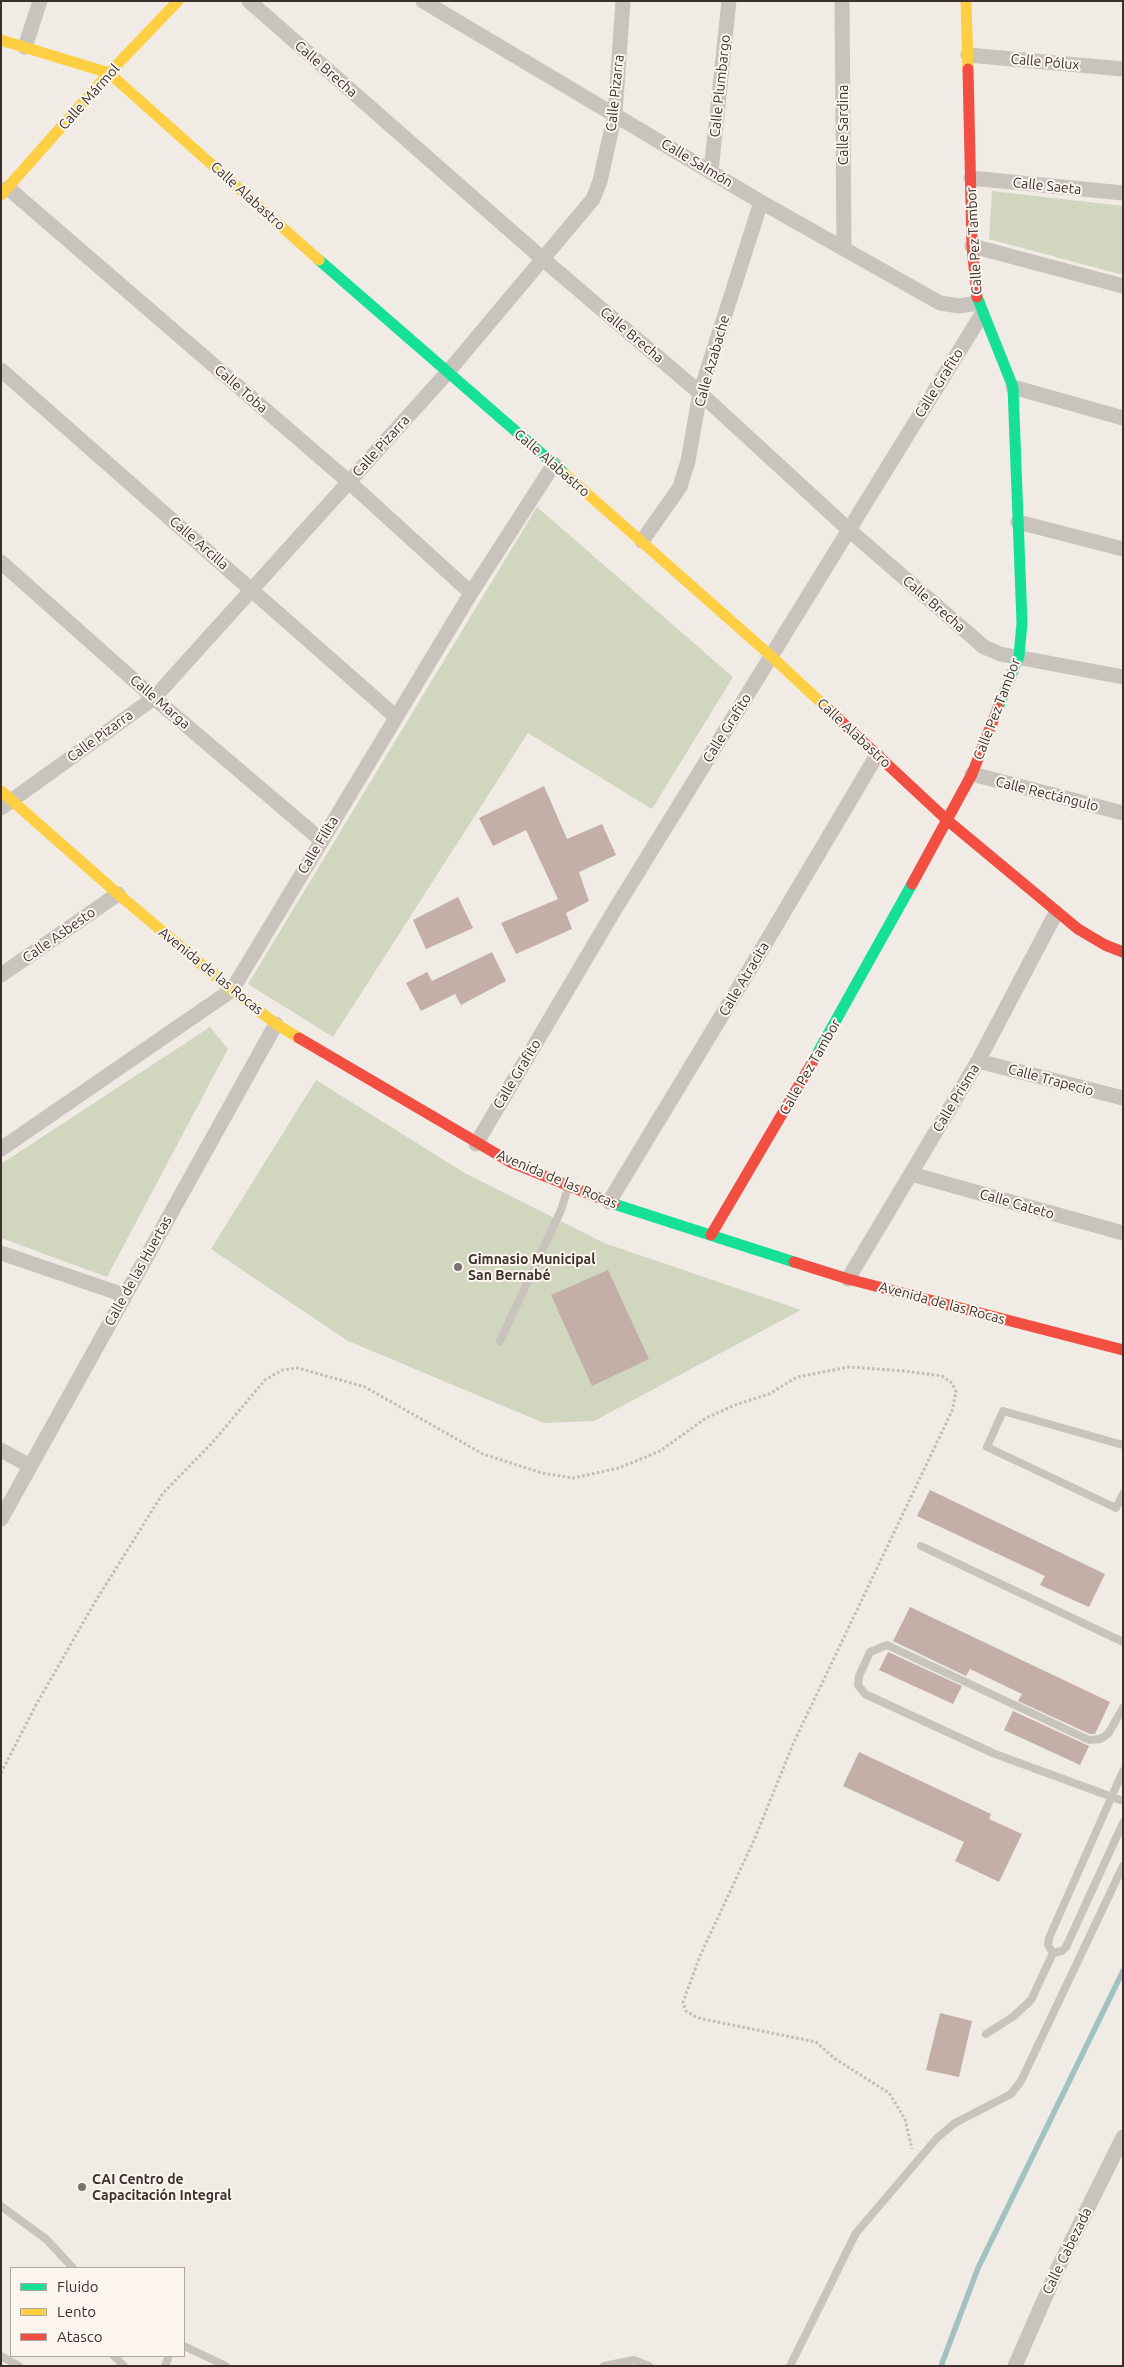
<!DOCTYPE html>
<meta charset="utf-8">
<style>
body{margin:0}
#map{position:relative;width:1124px;height:2367px;overflow:hidden;background:#f0ebe5;font-family:Ubuntu,sans-serif}
canvas{display:block}
.frame{position:absolute;inset:0;border:2px solid #3b302b;pointer-events:none}
.legend{position:absolute;left:10px;top:2267px;width:175px;height:90px;box-sizing:border-box;background:#fbf5ee;border:1px solid #aea6a0;margin:0;padding:6px 9px;list-style:none;font-size:15px;color:#3b302b}
.legend li{display:flex;align-items:center;gap:10px;height:25px}
.legend b{width:25px;border:1px solid #aea6a0}
</style>
<div id="map">
<canvas width="1124" height="2367"></canvas>
<div class="frame"></div>
<ul class="legend">
<li><b style="height:6px;background:#16e098"></b>Fluido</li>
<li><b style="height:6px;background:#ffcf43"></b>Lento</li>
<li><b style="height:6px;background:#f24e42"></b>Atasco</li>
</ul>
</div>
<script>
const g = document.querySelector('canvas').getContext('2d');
g.lineJoin = 'round';
function fill(path, color) { g.fillStyle = color; g.fill(path, 'evenodd'); }
const toPath = rows => new Path2D(rows.map(r => 'M' + r).join(''));
function strokePath(path, color, width, dash) { g.strokeStyle = color; g.lineWidth = width; g.lineCap = dash ? 'butt' : 'round'; g.setLineDash(dash || []); g.stroke(path); }
function drawText(font, color, halo, rows, align = 'center') {
  g.font = font + ' Ubuntu,sans-serif'; g.lineWidth = 4; g.setLineDash([]); g.textBaseline = 'middle'; g.strokeStyle = halo; g.fillStyle = color; for (const [text, x, y, turn = 0] of rows) {
    g.save(); g.translate(x, y); g.rotate((+turn || 0) * Math.PI / 180); g.textAlign = isNaN(turn) ? turn : align; if (halo) g.strokeText(text, 0, 0); g.fillText(text, 0, 0); g.restore();
  }
}
fill(toPath([
 [992,191,1123,206,1123,275,989,239],
 [537,507,733,677,652,809,528,733,333,1037,248,984],
 [210,1027,228,1049,107,1277,1,1238,1,1164],
 [316,1080,463,1172,604,1243,801,1310,594,1421,544,1423,348,1341,211,1249]
]), '#d1d6bf');
strokePath(toPath([
 [941,2366,978,2268,1123,1971]
]), '#a1c2c1', 5.5);
fill(toPath([
 [544,786,567,839,602,824,616,855,579,872,589,901,566,913,572,929,516,954,501,923,558,899,526,830,493,846,479,818],
 [458,897,473,928,426,949,413,920],
 [492,952,506,981,461,1005,455,994,421,1011,406,983,427,972,432,981],
 [608,1270,649,1359,592,1386,551,1295],
 [930,1490,1105,1574,1089,1607,1040,1585,1045,1576,917,1516],
 [910,1607,1110,1702,1095,1734,1090,1734,1018,1701,1022,1694,970,1669,966,1676,893,1641],
 [888,1652,962,1686,953,1704,879,1670],
 [1013,1711,1089,1746,1080,1765,1004,1730],
 [859,1752,991,1814,989,1819,1022,1834,999,1882,955,1861,964,1842,843,1786],
 [940,2013,972,2021,959,2077,926,2070]
]), '#c3afa7');
strokePath(toPath([
 [1,1773,36,1705,95,1602,163,1493,212,1443,265,1380,282,1370,298,1368,365,1387,483,1454,542,1473,573,1478,619,1468,660,1451,706,1418,735,1405,769,1394,797,1377,849,1367,904,1371,942,1376,952,1383,956,1392,952,1411,793,1744,755,1838,700,1956,683,2002,686,2011,698,2018,816,2042,834,2058,889,2093,905,2119,912,2149]
]), '#c2bbb6', 3, [2.5, 2.5]);
strokePath(toPath([
 [500,1341,561,1210,568,1188],
 [1123,1445,1003,1411,987,1447,1116,1508,1123,1494],
 [921,1546,1123,1642],
 [1123,1708,1108,1734,1100,1739,1089,1740,887,1645,870,1652,859,1676,858,1685,865,1694,995,1754,1123,1801],
 [1053,1953,1048,1945,1049,1938,1123,1771],
 [1053,1953,1062,1951,1066,1947,1123,1823],
 [986,2034,1014,2016,1031,2000,1053,1953],
 [1,2206,46,2239,73,2268],
 [184,2346,226,2366],
 [1,2356,19,2366],
 [114,2356,124,2366],
 [165,2366,169,2356],
 [604,2366,634,2360,649,2366],
 [790,2366,856,2233,937,2138,955,2123,1011,2094,1021,2081,1123,1866]
]), '#c9c3be', 8);
strokePath(toPath([
 [249,1,544,260,700,393,848,529,984,647,1000,654,1123,677],
 [423,1,761,202,940,303,959,306,978,303],
 [842,1,844,249],
 [25,47,40,1],
 [968,55,1123,69],
 [711,171,729,1],
 [971,178,1123,193],
 [8,188,349,482,471,593],
 [972,246,1123,286],
 [1,370,396,717],
 [1013,387,1123,418],
 [1018,522,1123,549],
 [642,541,680,487,688,461,700,393,761,202],
 [1,562,154,698,321,840],
 [972,774,1123,813],
 [1,808,154,698,447,373,593,199,600,181,615,114,623,1],
 [1,975,118,894],
 [978,1061,1123,1098],
 [476,1144,614,911,982,314],
 [1,1149,232,990,471,593,554,464],
 [911,1174,1123,1233],
 [609,1202,762,949,877,755],
 [1,1253,124,1295],
 [848,1279,978,1061,1056,913],
 [1,1450,30,1466],
 [1,1519,276,1024],
 [1015,2366,1058,2268,1123,2137]
]), '#c9c3be', 15);
strokePath(toPath([
 [319,260,565,474],
 [977,297,1013,387,1022,623,1019,656,998,708],
 [812,1063,912,884],
 [614,1204,794,1262]
]), '#16e098', 11);
strokePath(toPath([
 [966,1,968,69],
 [1,40,109,73,319,260],
 [1,195,109,73,178,1],
 [565,474,771,656,829,710],
 [1,791,118,894,232,990,276,1024,299,1038]
]), '#ffcf43', 11);
strokePath(toPath([
 [968,69,972,246,977,297],
 [829,710,947,820,1078,929,1105,945,1123,952],
 [912,884,972,774,998,708],
 [299,1038,512,1163,614,1204],
 [711,1235,812,1063],
 [794,1262,848,1279,1123,1350]
]), '#f24e42', 11);
for (const [x, y, r, color] of [
 [458,1267,5,"#7a716c"],
 [82,2187,5,"#7a716c"]
]) { const dot = new Path2D(); dot.arc(x, y, r, 0, 2 * Math.PI); g.fillStyle = color; g.fill(dot); strokePath(dot, '#fbf5ee', 2); }
drawText('14px', '#3b302b', '#fbf5ee', [
 ["Calle Pólux",1045,62,5],
 ["Calle Brecha",326,69,41],
 ["Calle Plumbargo",720,86,-84],
 ["Calle Pizarra",615,93,-84],
 ["Calle Mármol",89,97,-48],
 ["Calle Sardina",843,125,-90],
 ["Calle Salmón",697,163,31],
 ["Calle Saeta",1047,186,6],
 ["Calle Alabastro",248,196,42],
 ["Calle Pez Tambor",974,241,-93],
 ["Calle Brecha",632,335,40],
 ["Calle Azabache",712,361,-74],
 ["Calle Grafito",939,383,-58],
 ["Calle Toba",241,389,41],
 ["Calle Pizarra",381,446,-48],
 ["Calle Alabastro",552,463,41],
 ["Calle Arcilla",199,543,41],
 ["Calle Brecha",934,604,41],
 ["Calle Marga",160,702,41],
 ["Calle Pez Tambor",997,709,-69],
 ["Calle Grafito",727,728,-58],
 ["Calle Alabastro",854,733,43],
 ["Calle Pizarra",100,736,-36],
 ["Calle Rectángulo",1047,794,14],
 ["Calle Filita",318,845,-59],
 ["Calle Asbesto",59,935,-35],
 ["Avenida de las Rocas",211,971,39],
 ["Calle Atracita",744,979,-59],
 ["Calle Pez Tambor",810,1067,-60],
 ["Calle Grafito",517,1074,-59],
 ["Calle Trapecio",1051,1080,15],
 ["Calle Prisma",956,1098,-59],
 ["Avenida de las Rocas",557,1179,23],
 ["Calle Cateto",1017,1204,16],
 ["Calle de las Huertas",138,1271,-61],
 ["Avenida de las Rocas",942,1303,15],
 ["Calle Cabezada",1067,2251,-64]
]);
drawText('bold 14px', '#3b302b', '#fbf5ee', [
 ["Gimnasio Municipal",468,1259],
 ["San Bernabé",468,1275],
 ["CAI Centro de",92,2179],
 ["Capacitación Integral",92,2195]
], 'left');
</script>
